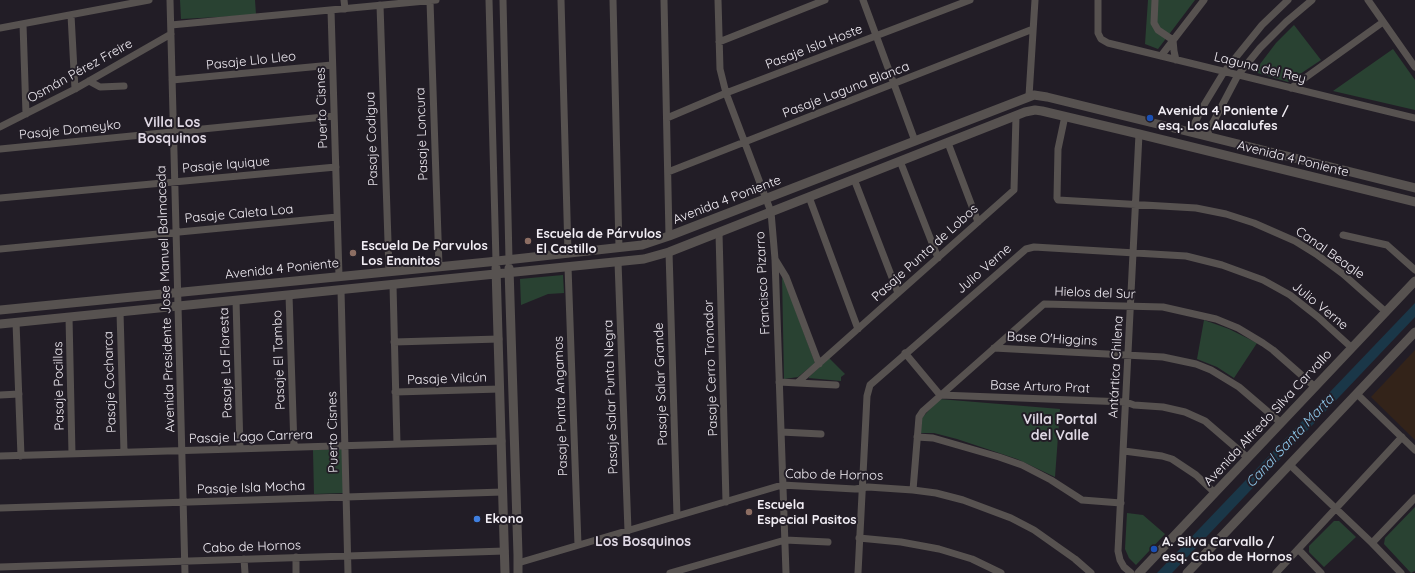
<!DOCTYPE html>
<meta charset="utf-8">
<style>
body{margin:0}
canvas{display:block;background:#221d26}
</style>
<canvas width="1415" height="573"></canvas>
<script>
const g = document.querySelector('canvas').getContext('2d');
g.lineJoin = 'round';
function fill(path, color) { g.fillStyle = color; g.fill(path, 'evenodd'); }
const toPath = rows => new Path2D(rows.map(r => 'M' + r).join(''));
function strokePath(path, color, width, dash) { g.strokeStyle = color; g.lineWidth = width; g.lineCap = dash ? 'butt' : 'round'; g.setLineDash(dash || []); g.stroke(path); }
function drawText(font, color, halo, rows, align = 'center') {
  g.font = font + ' Quicksand,sans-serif'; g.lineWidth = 4; g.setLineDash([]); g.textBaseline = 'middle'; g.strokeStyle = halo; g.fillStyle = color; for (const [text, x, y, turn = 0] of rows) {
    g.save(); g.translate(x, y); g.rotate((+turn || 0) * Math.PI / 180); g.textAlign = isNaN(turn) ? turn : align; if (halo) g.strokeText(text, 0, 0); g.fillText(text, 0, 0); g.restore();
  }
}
fill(toPath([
 [1415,350,1415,440,1371,397]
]), '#332319');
fill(toPath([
 [180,0,255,0,256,15,181,19],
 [1148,0,1195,0,1158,49,1145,44],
 [1294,25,1321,60,1288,82,1254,72,1276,43],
 [1393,49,1415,80,1415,110,1333,91],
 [782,274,815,363,798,377,784,379],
 [563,275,564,293,548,294,521,305,520,279],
 [1204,320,1229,329,1257,343,1234,378,1217,367,1197,359],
 [829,358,845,374,841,377,841,381,809,378,809,377],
 [939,399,1060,409,1055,477,1017,459,957,439,934,433,920,433,922,418],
 [343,449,344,493,314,494,313,450],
 [1415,507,1415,571,1411,573,1384,544,1385,538],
 [1127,513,1143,515,1165,534,1136,565,1129,558,1125,549],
 [1334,521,1339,521,1356,537,1324,567,1309,552,1309,546]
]), '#294232');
fill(toPath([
 [1415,303,1415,317,1172,573,1157,573]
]), '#1a3748');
strokePath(toPath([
 [170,0,185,573],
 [344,0,345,9],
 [489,0,496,261],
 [503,0,509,259],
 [561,0,568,252],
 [613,0,619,247],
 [664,0,669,236],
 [718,0,720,69,726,93,771,212,775,259,786,573],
 [863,0,915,141],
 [1098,0,1098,33,1101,39,1108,43,1415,118],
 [1155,0,1154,23,1158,30,1173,40],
 [1368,0,1415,67],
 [430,1,439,266],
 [380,5,389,271],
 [331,10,339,276],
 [71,15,75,89],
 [23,24,26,114],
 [171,25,436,0],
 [0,28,149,0],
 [1173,40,1174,51,1176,60],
 [719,42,825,0],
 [1161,56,1204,0],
 [172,80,332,65],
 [89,81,100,87,124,86],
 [1291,88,1383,22],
 [1029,96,1035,0],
 [1065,116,1058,149,1057,198,1058,200,1196,208,1226,214,1254,223,1295,241,1316,254,1343,274,1386,312],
 [667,118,726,93,970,0],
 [0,127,75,89,171,34],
 [1190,132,1204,105,1224,72,1262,25,1288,0],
 [1206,136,1238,75,1260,48,1286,22,1312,0],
 [948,143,978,222],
 [0,149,334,116],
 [900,161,938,258],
 [668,172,1033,29],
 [854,179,898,293],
 [809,197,858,329],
 [0,198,336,167],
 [719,233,726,502],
 [1343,235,1387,245,1415,270],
 [0,249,337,217],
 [669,252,677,516],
 [775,259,786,277,819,364],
 [618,262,628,531],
 [568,267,578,545],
 [393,285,397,444],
 [341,290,348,573],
 [289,295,294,447],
 [236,300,240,449],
 [120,312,124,452],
 [69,317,72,454],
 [16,322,21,456],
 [394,342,499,339],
 [994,348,1163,357,1196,364,1211,370,1239,387,1281,423],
 [905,353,940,395,1126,402,1134,405,1163,407,1185,412,1205,421,1248,458],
 [779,382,836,385],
 [797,383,1014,190,1016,116],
 [395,392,500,389],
 [1357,394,1415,450],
 [0,395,19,394],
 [781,432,821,434],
 [917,437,933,438,999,457,1022,465,1051,480,1082,500,1121,503],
 [1124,451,1162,456,1172,459,1196,475,1215,493],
 [0,456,502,441],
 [1290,465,1372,543,1401,573],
 [913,490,919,417,923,411,1044,304,1163,307,1216,319,1238,328,1263,343,1273,350,1315,387],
 [0,508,503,492],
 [859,538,901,542,939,549,972,559,1001,573],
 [1372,543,1415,498],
 [1298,549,1321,573],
 [296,557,296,573],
 [244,559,245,573],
 [518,563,782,485,855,489,868,487,913,490,936,493,963,500,1011,518,1034,530,1075,559,1091,573],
 [0,567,505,551],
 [670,573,785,540,828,542],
 [858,573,867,396,870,385,1026,249,1034,247,1186,256,1222,265,1263,280,1290,295,1318,317,1352,348],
 [1131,573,1124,567,1120,560,1118,551,1139,134],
 [1276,573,1402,437]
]), '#575250', 7);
strokePath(toPath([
 [496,268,505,573],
 [509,268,518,555,518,573],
 [0,310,488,262,642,245,669,236,1034,95,1047,97,1190,132,1415,188],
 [0,324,644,259,669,252,1025,112,1035,110,1042,111,1139,134,1415,202],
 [1139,573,1415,281],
 [1187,573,1415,332]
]), '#575250', 9);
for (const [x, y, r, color] of [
 [1150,118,4,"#1a4fb4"],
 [528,241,4,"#8d6e63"],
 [353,253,4,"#8d6e63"],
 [749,512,4,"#8d6e63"],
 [477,519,4,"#3f7fe0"],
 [1154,549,4,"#1a4fb4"]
]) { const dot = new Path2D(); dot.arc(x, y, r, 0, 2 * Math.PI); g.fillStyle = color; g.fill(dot); strokePath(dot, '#221d26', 1.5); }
drawText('13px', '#f2eef5', '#221d26', [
 ["Pasaje Isla Hoste",814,47,-21],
 ["Pasaje Llo Lleo",251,61,-6],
 ["Laguna del Rey",1260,68,14],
 ["Osmán Pérez Freire",80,71,-29],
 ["Pasaje Laguna Blanca",846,90,-21],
 ["Puerto Cisnes",322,108,-92],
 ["Pasaje Domeyko",70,130,-6],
 ["Pasaje Loncura",422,134,-92],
 ["Pasaje Codigua",372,139,-92],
 ["Avenida 4 Poniente",1293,159,14],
 ["Pasaje Iquique",226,165,-5],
 ["Avenida 4 Poniente",727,200,-21],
 ["Pasaje Caleta Loa",239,214,-5],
 ["Pasaje Punta de Lobos",925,253,-42],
 ["Canal Beagle",1330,253,35],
 ["Avenida 4 Poniente",282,269,-6],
 ["Julio Verne",984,269,-41],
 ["Francisco Pizarro",763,283,-93],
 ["Hielos del Sur",1095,293,2],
 ["Avenida Presidente Jose Manuel Balmaceda",166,299,-92],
 ["Julio Verne",1320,306,39],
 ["Base O'Higgins",1052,339,3],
 ["Pasaje El Tambo",279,360,-92],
 ["Pasaje La Floresta",226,363,-92],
 ["Antártica Chilena",1116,367,-87],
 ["Pasaje Cerro Tronador",711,368,-92],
 ["Pasaje Vilcún",447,379,-2],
 ["Pasaje Cocharca",110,382,-92],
 ["Pasaje Salar Grande",661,384,-92],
 ["Pasaje Pocillas",59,386,-91],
 ["Base Arturo Prat",1040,387,2],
 ["Pasaje Salar Punta Negra",611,397,-92],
 ["Pasaje Punta Angamos",561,406,-92],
 ["Avenida Alfredo Silva Carvallo",1268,418,-47],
 ["Puerto Cisnes",333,432,-91],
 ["Pasaje Lago Carrera",251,437,-2],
 ["Cabo de Hornos",834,475,1],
 ["Pasaje Isla Mocha",251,488,-2],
 ["Cabo de Hornos",252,547,-2]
]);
drawText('bold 13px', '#f2eef5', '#221d26', [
 ["Avenida 4 Poniente /",1158,111],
 ["esq. Los Alacalufes",1158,126],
 ["Escuela de Párvulos",536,234],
 ["El Castillo",536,249],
 ["Escuela De Parvulos",361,246],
 ["Los Enanitos",361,261],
 ["Escuela",757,505],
 ["Especial Pasitos",757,520],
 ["Ekono",485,519],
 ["A. Silva Carvallo /",1162,542],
 ["esq. Cabo de Hornos",1162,557]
], 'left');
drawText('bold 14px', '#dfd8e4', '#221d26', [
 ["Villa Los",172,123],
 ["Bosquinos",172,139],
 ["Villa Portal",1060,420],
 ["del Valle",1060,436],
 ["Los Bosquinos",643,542]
]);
drawText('italic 14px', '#8ec7ea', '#221d26', [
 ["Canal Santa Marta",1290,441,-47]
]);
</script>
